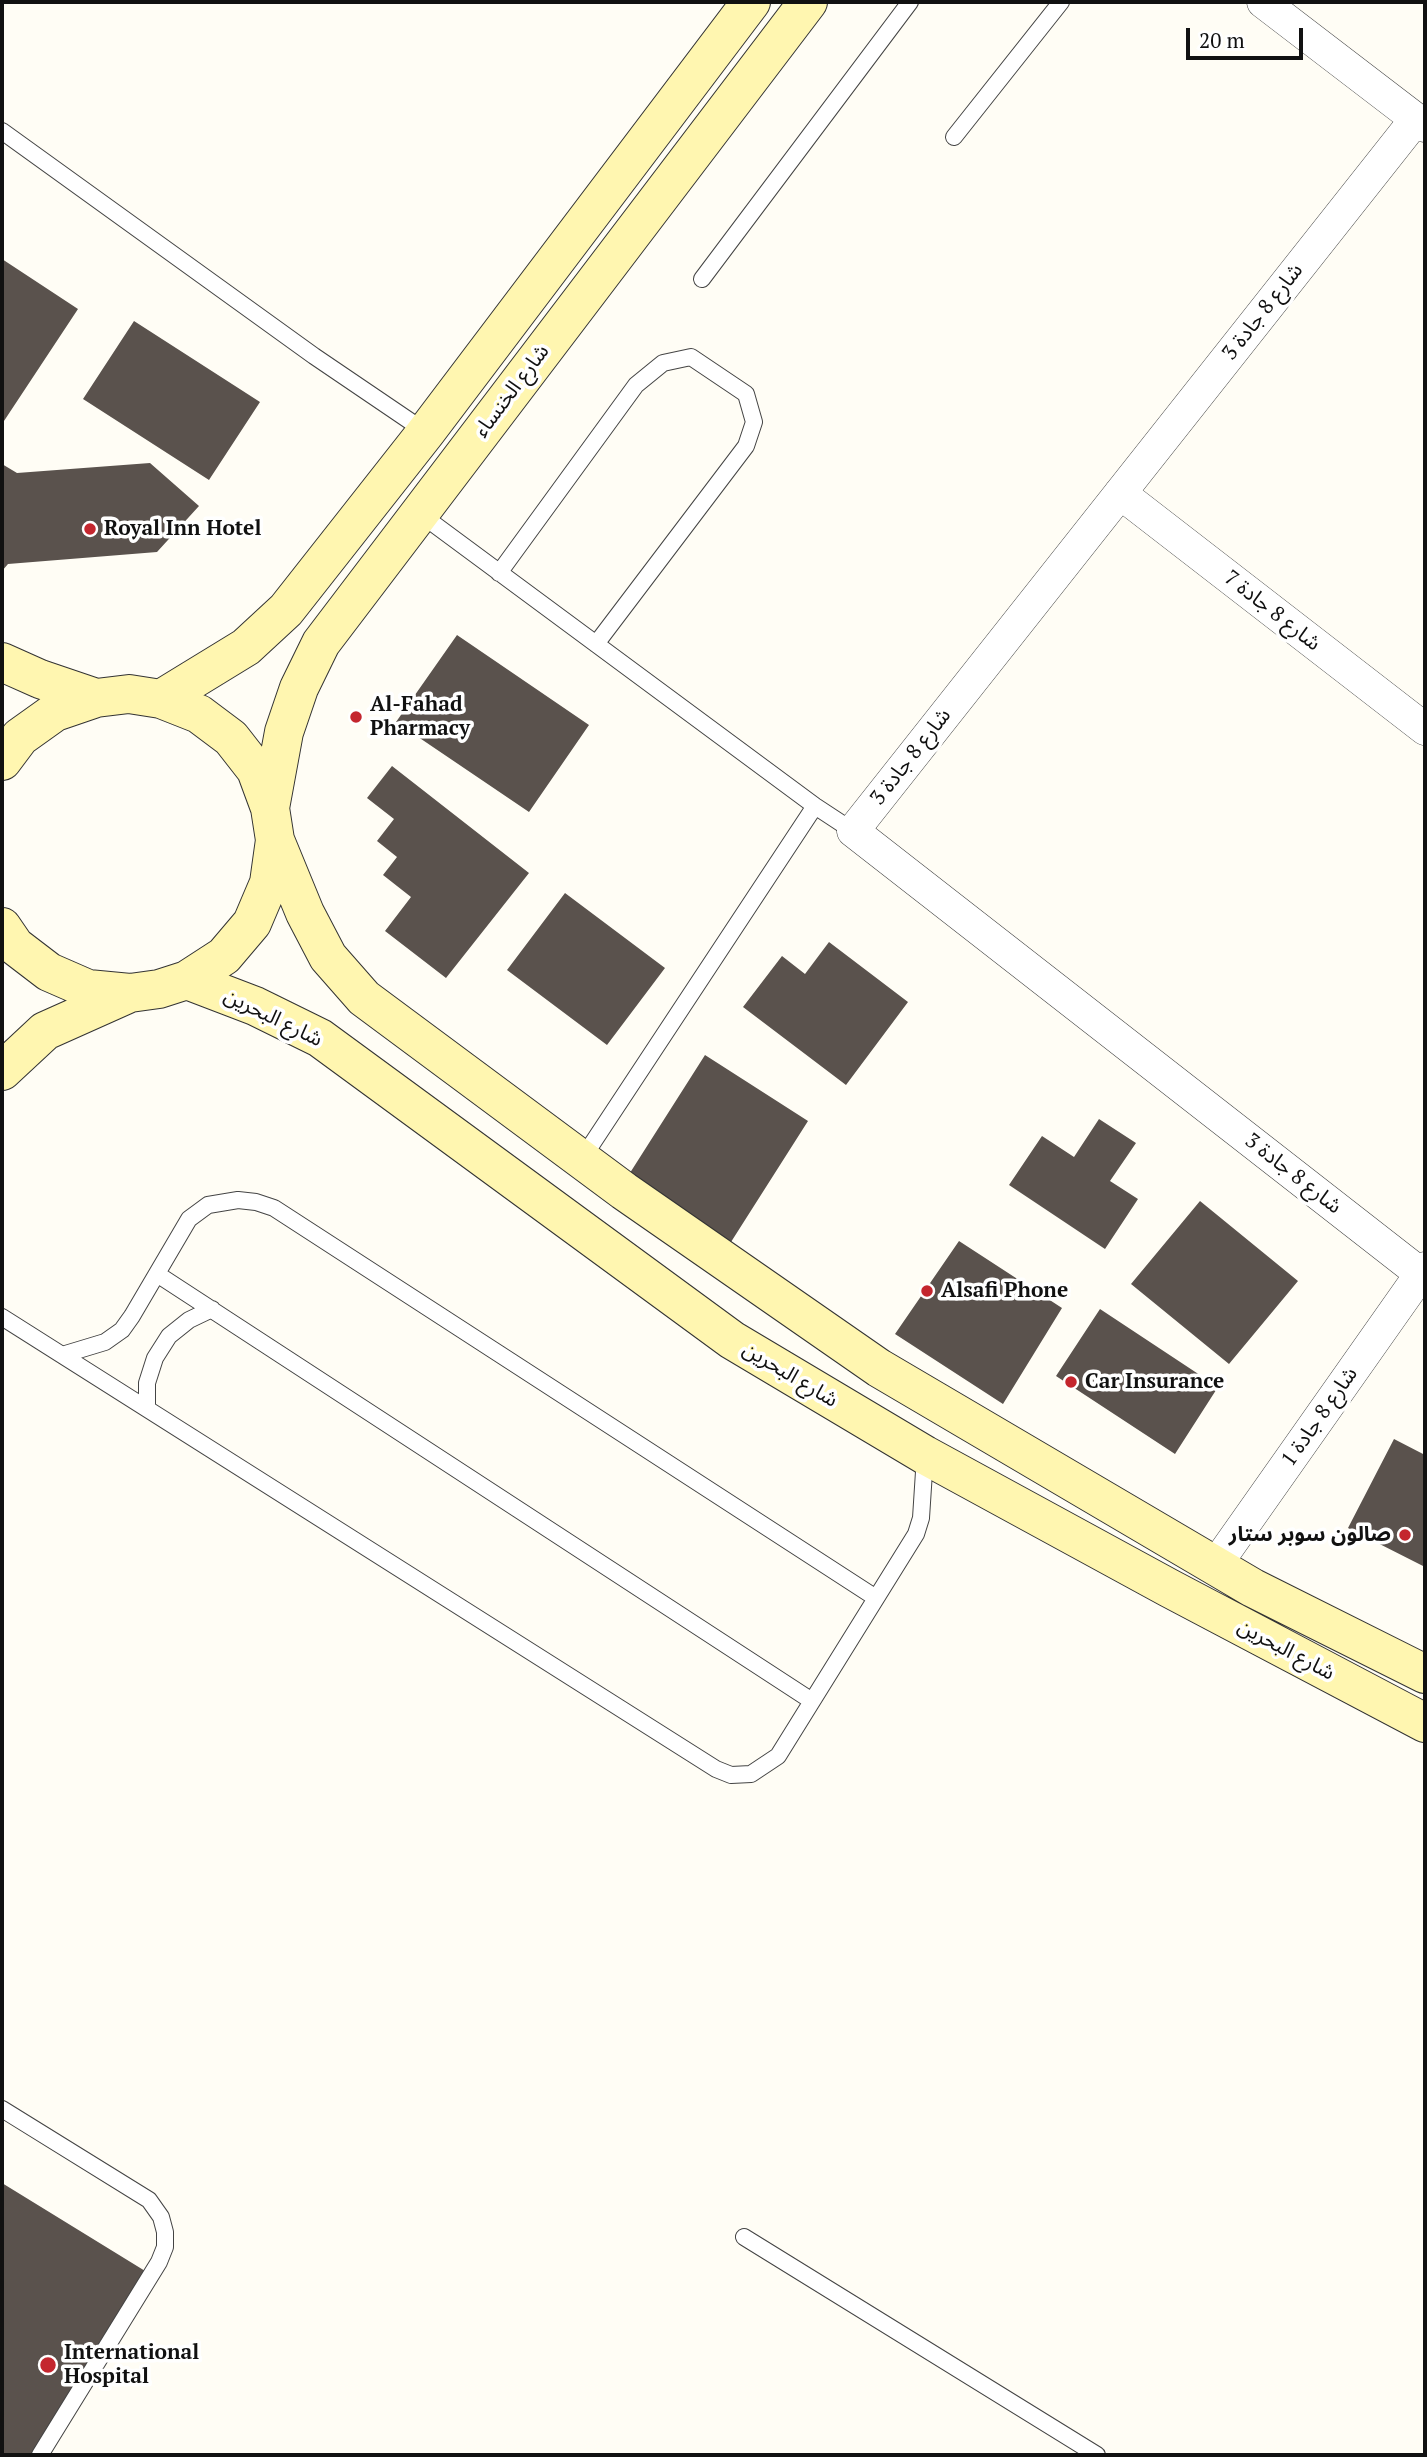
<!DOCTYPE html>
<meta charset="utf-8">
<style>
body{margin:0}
#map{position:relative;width:1427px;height:2457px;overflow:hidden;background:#fffdf5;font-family:"PT Serif",serif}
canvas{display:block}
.frame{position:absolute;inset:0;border:4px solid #111;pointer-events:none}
.scale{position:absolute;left:1186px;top:28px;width:117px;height:32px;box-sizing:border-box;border:4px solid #111;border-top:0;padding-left:9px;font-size:21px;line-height:24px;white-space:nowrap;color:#111;-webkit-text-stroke:5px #fff;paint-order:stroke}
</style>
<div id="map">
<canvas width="1427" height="2457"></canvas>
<div class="frame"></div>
<div class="scale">20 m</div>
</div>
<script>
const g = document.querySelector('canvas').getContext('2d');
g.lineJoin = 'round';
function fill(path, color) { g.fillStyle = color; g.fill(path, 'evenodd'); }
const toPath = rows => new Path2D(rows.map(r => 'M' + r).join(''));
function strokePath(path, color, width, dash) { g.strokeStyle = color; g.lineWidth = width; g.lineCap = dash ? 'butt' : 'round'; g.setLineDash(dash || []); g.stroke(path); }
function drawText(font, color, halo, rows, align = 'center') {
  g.font = font + ' "PT Serif","Noto Sans Arabic",serif'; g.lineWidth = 7; g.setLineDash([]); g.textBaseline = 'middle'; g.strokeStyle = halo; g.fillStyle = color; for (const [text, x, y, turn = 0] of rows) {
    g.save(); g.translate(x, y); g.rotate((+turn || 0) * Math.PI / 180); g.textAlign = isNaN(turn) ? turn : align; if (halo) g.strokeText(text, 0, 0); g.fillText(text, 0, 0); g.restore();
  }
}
fill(toPath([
 [2,259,78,309,2,424],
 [134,321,260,402,209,480,83,399],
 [150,463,199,506,157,552,8,564,2,571,2,464,17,473],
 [457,635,589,725,529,812,396,722],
 [392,766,529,873,446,978,385,931,411,897,383,875,397,857,377,841,394,819,367,798],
 [565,893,665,968,607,1045,507,970],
 [829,942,908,1002,846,1085,743,1007,782,956,805,974],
 [705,1055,808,1121,731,1242,628,1176],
 [1099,1119,1136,1143,1110,1181,1138,1199,1105,1249,1009,1185,1042,1136,1074,1157],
 [1200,1201,1298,1281,1229,1364,1131,1284],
 [959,1241,1062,1308,1003,1404,895,1334],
 [1100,1309,1218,1387,1175,1454,1056,1376],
 [1394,1439,1425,1455,1425,1567,1348,1528],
 [2,2183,150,2274,39,2455,2,2455]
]), '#5a524d');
const lane = toPath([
 [2,131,314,356,426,432],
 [954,137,1061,2],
 [702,279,910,2],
 [419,513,815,806,853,831],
 [499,573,636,385,663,363,691,357,746,394,754,422,746,446,596,644],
 [582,1159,815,806],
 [157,1274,812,1701],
 [2,1317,716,1769,731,1775,751,1774,778,1756,916,1534,921,1518,925,1456],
 [62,1355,105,1342,122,1330,132,1316,189,1219,208,1205,238,1200,256,1202,274,1208,876,1598],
 [147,1408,147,1383,155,1358,169,1336,189,1320,212,1309],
 [2,2109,149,2200,161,2217,165,2232,165,2247,159,2262,40,2455],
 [744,2237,1097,2455]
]);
const street = toPath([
 [1263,2,1425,126],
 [1416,119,853,831,1421,1274],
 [1120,493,1425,729],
 [1215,1566,1425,1268]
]);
const secondary = toPath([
 [2,662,40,679,96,698],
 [161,699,246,647,286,610,426,432,751,2],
 [2,761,20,737,55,712,96,698,129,694,161,699,199,714,231,738,256,770,270,808,275,840,269,883,252,923,224,956,187,980,159,989,130,993,88,989,49,972,15,946,2,927],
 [270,808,284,732,299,688,321,643,808,2],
 [275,840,305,913,328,957,364,998,624,1191,879,1368,1253,1588,1425,1674],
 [187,980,255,1006,320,1038,732,1340,925,1455,1169,1588,1425,1723],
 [2,1071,45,1031,130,993]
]);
strokePath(lane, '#444', 18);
strokePath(street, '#444', 33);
strokePath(secondary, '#333', 40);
strokePath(lane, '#fff', 16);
strokePath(street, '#fff', 32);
strokePath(secondary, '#fff6b0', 38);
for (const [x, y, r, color] of [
 [90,529,7,"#c4262e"],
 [356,717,7,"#c4262e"],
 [927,1291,7,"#c4262e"],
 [1071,1382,7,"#c4262e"],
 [1405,1535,7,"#c4262e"],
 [48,2365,9,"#c4262e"]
]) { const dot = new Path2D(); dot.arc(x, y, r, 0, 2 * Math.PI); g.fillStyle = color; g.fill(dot); strokePath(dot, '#fff', 2.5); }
drawText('21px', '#111', '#fff', [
 ["شارع 8 جادة 3",1263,312,-52],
 ["شارع الخنساء",512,391,-53],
 ["شارع 8 جادة 7",1272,611,38],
 ["شارع 8 جادة 3",911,757,-52],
 ["شارع البحرين",273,1018,26],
 ["شارع 8 جادة 3",1293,1174,38],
 ["شارع البحرين",790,1375,31],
 ["شارع 8 جادة 1",1320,1417,-55],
 ["شارع البحرين",1286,1650,28]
]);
drawText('bold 21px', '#111', '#fff', [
 ["Royal Inn Hotel",104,529],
 ["Al-Fahad",370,705],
 ["Pharmacy",370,729],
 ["Alsafi Phone",941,1291],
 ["Car Insurance",1085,1382],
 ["صالون سوبر ستار",1391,1535,"right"],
 ["International",64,2353],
 ["Hospital",64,2377]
], 'left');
</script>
